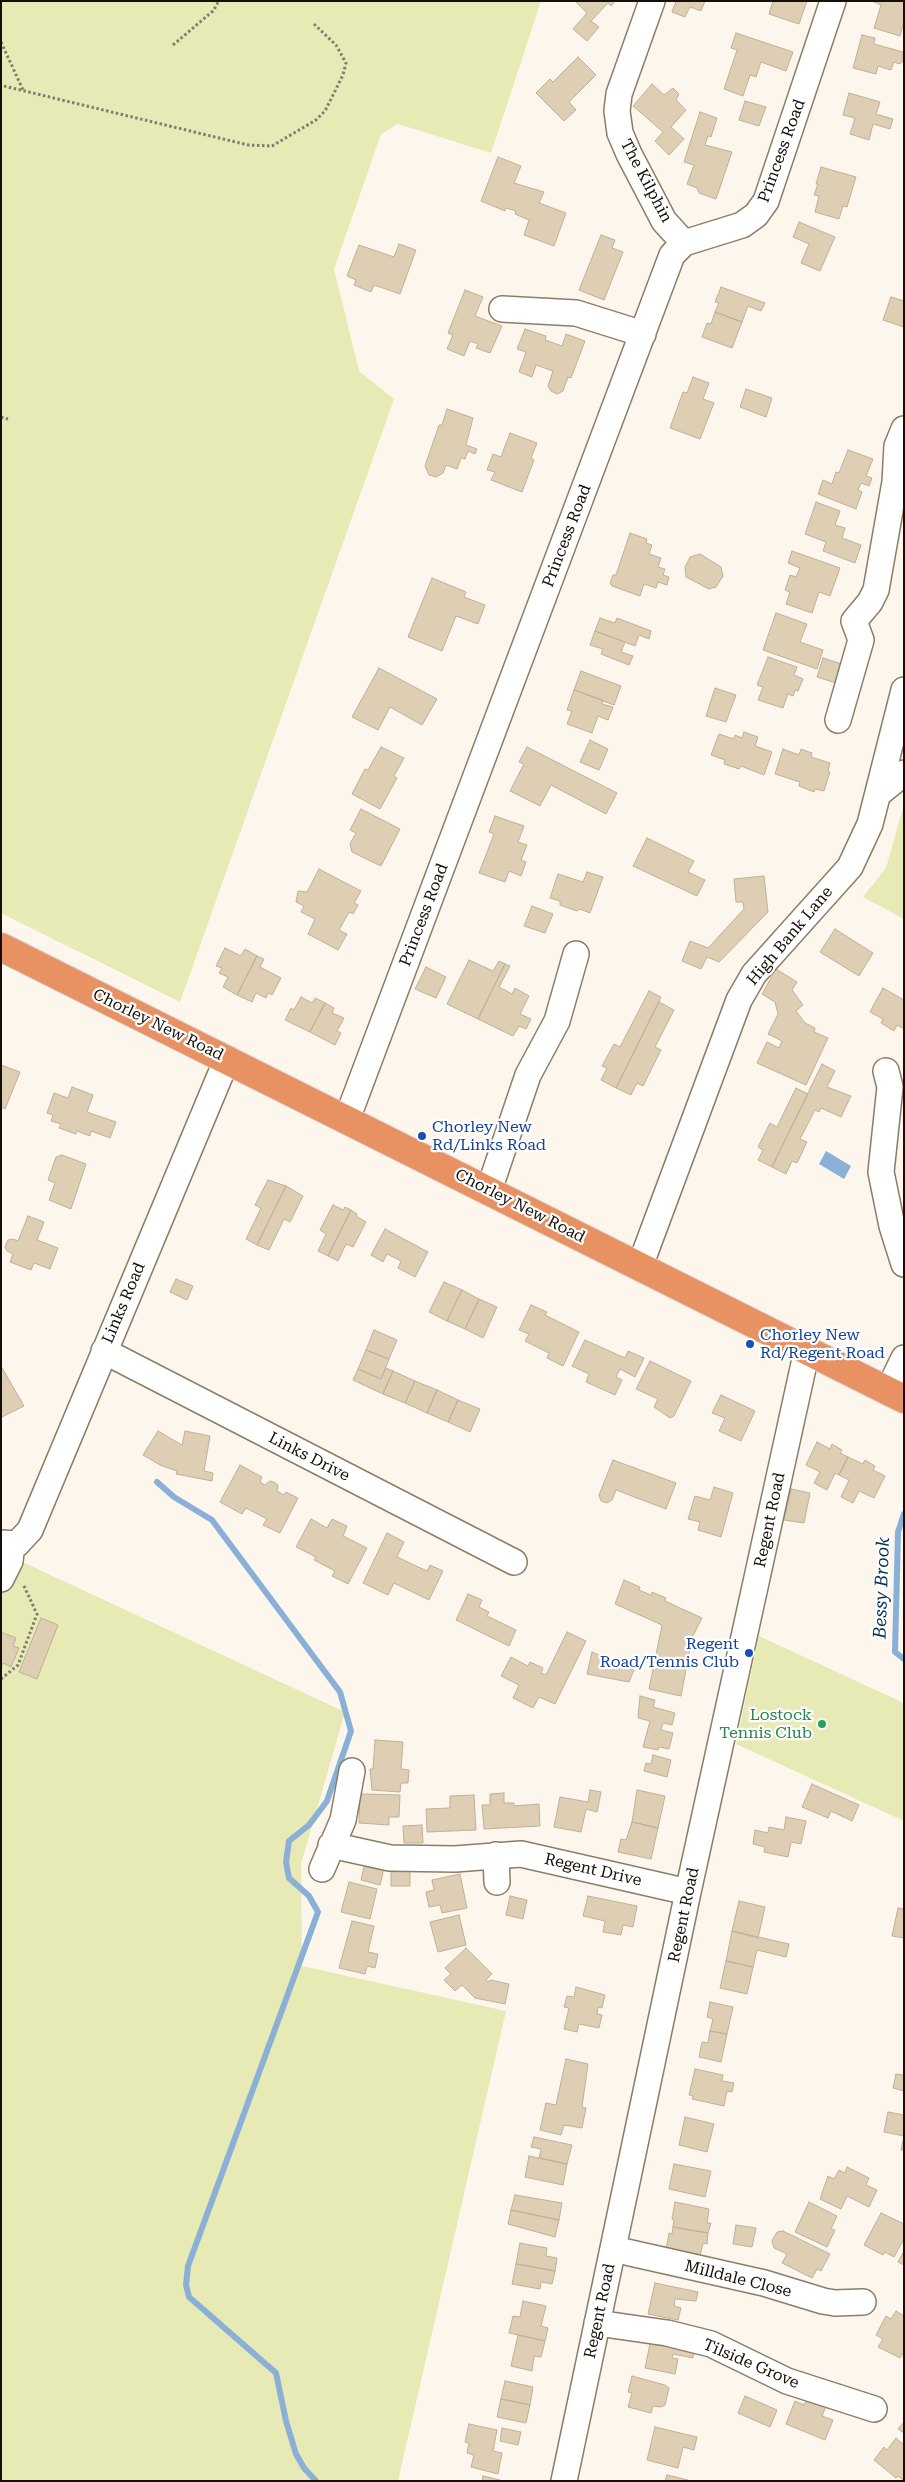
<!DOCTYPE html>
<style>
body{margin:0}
#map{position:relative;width:905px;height:2482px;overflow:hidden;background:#fdf6ec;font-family:"Roboto Serif",serif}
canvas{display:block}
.frame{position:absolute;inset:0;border:2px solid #150f07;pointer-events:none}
</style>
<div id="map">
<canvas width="905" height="2482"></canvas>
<div class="frame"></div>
</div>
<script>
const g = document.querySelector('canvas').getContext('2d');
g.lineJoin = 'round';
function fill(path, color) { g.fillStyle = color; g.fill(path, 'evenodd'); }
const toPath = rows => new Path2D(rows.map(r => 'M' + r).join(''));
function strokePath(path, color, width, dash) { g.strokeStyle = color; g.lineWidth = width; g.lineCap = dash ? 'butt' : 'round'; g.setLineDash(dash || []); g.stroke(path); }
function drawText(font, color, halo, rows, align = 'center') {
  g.font = font + ' "Roboto Serif",serif'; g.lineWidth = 4.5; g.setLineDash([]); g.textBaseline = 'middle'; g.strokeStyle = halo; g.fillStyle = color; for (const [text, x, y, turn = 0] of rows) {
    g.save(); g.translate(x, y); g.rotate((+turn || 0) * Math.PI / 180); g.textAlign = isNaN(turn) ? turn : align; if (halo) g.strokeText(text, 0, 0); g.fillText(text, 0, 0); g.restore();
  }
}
fill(toPath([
 [1,1,541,1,491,153,398,124,381,134,334,269,359,371,394,399,180,1002,1,913],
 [904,804,904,919,863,897,886,868],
 [1,1552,345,1712,301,1864,302,1966,506,2011,398,2481,1,2481],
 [759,1636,904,1703,904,1821,736,1744]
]), '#e7eab4');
fill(toPath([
 [826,1151,851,1166,844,1179,819,1164]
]), '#8ab0d8');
strokePath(toPath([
 [157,1482,174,1497,212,1520,340,1692,351,1731,327,1801,309,1825,289,1841,286,1862,289,1878,309,1896,318,1912,188,2266,186,2285,189,2297,276,2373,286,2421,296,2454,304,2468,316,2481],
 [904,1514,898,1532,895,1652,904,1659]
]), '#8ab0d8', 6);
const building = toPath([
 [575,1,615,1,611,6,608,3,591,21,599,27,587,41,573,29,587,13,575,1],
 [676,1,705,1,701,11,690,7,685,17,672,12,676,1],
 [773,1,807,1,799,24,769,14,773,1],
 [872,1,904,1,904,22,900,36,874,28,881,5,872,1],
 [736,33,793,52,786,71,761,62,756,77,750,75,743,96,724,89,737,50,731,48,736,33],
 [862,35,875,38,874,44,903,52,903,62,899,64,894,62,891,70,878,66,876,74,853,68,862,35],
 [578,57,596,75,569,102,576,110,564,121,536,93,550,79,553,82,578,57],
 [652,84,664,95,673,88,679,94,676,100,686,110,671,127,684,139,669,155,655,141,663,132,633,106,652,84],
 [849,93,880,102,876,114,893,119,890,129,873,124,869,140,850,134,855,118,843,115,849,93],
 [745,101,766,107,759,126,739,120,745,101],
 [700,112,717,118,711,137,708,136,705,145,732,152,716,199,699,193,697,188,687,184,694,165,684,162,700,112],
 [498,157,521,166,514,183,544,192,539,203,566,213,554,246,524,235,529,220,515,214,516,211,506,208,505,211,481,201,498,157],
 [821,167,856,177,847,207,843,206,839,219,815,212,819,196,814,195,818,184,816,184,821,167],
 [799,222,835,237,820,271,801,263,809,244,793,237,799,222],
 [601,235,615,240,612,248,623,252,604,300,579,290,601,235],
 [399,244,416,250,400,294,374,285,371,292,354,285,356,280,347,276,359,245,394,257,399,244],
 [721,287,765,303,761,311,748,306,742,322,715,312,719,303,715,302,721,287],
 [465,290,483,297,475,316,502,326,490,353,476,348,478,344,470,341,464,356,447,349,453,335,448,333,465,290],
 [891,297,904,301,904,327,883,320,891,297],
 [715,312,742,322,732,348,702,337,707,323,711,324,715,312],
 [525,329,546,336,545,340,562,346,566,334,585,341,571,378,568,377,563,391,557,394,551,391,548,386,553,371,536,365,532,377,519,372,526,352,517,349,525,329],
 [693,377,709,383,703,399,714,403,700,439,670,428,683,392,687,393,693,377],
 [746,389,772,398,766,417,740,407,746,389],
 [447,409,473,418,466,445,477,449,475,454,468,451,465,459,461,458,457,469,446,465,443,473,436,477,429,475,425,466,439,425,442,425,447,409],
 [510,433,537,443,531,458,534,460,522,492,491,480,495,472,487,470,493,454,501,457,510,433],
 [848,450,873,459,866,476,872,478,869,486,861,483,858,490,862,492,856,509,818,494,823,480,832,484,836,472,839,473,848,450],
 [816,502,840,511,835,525,845,528,842,538,861,545,855,563,823,551,826,542,805,534,816,502],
 [630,533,647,539,646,543,652,545,649,554,661,558,658,567,665,569,663,575,669,577,667,585,658,582,656,588,644,584,640,596,612,586,610,583,613,575,616,575,630,533],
 [792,551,840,568,830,596,819,592,812,613,786,604,790,592,785,590,790,575,796,577,800,568,788,563,792,551],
 [700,554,721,567,723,576,716,587,709,589,686,577,685,567,690,557,700,554],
 [432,578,466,592,464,597,485,605,478,624,456,616,442,651,408,637,432,578],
 [776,613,807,624,800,642,823,650,817,669,763,650,776,613],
 [600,618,615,623,617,618,651,631,649,639,639,635,635,646,595,631,600,618],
 [595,631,625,642,621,652,633,656,629,665,601,654,603,649,590,645,595,631],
 [768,657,797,667,794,675,803,679,798,691,795,690,793,696,788,694,783,708,758,700,763,687,757,685,768,657],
 [823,658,842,664,836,683,817,677,823,658],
 [379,668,437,699,422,725,390,707,378,730,352,717,379,668],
 [581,671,621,686,614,705,574,690,581,671],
 [715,688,736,695,726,722,706,716,715,688],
 [574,690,603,700,602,704,613,707,608,720,598,716,592,733,567,724,572,711,567,710,574,690],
 [744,732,758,737,755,746,772,752,764,775,741,766,739,769,724,764,725,760,711,755,719,734,734,739,735,735,742,738,744,732],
 [590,740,608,749,599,770,580,762,590,740],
 [381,747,404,758,394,776,397,778,380,809,352,794,365,769,368,770,381,747],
 [527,747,617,793,606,814,551,785,540,806,510,791,524,764,519,762,527,747],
 [783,749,799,755,801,749,812,753,811,757,830,763,828,771,830,772,824,791,815,789,814,792,799,786,800,782,775,774,783,749],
 [361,809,400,829,381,866,352,852,350,844,356,833,350,830,361,809],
 [495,816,524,826,518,842,527,845,521,860,526,862,521,876,509,871,505,882,479,873,494,834,489,832,495,816],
 [647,838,694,861,688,872,705,880,697,896,633,866,647,838],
 [319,869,361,891,354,903,358,905,353,914,349,912,339,930,347,934,338,950,308,934,315,919,301,912,304,906,296,902,298,891,307,892,319,869],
 [587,872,603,877,590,913,580,909,577,911,560,905,560,901,550,898,558,874,583,882,587,872],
 [764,876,768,912,719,962,707,957,701,969,682,961,690,941,708,948,744,909,743,902,736,902,734,879,764,876],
 [532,906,553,914,545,933,524,926,532,906],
 [835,929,873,953,859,976,820,952,835,929],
 [225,948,241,956,245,949,257,956,237,995,223,987,228,977,219,973,222,968,216,966,225,948],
 [257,956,264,959,260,967,281,978,272,995,268,993,266,998,256,993,252,1002,237,995,257,956],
 [469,960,493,971,499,961,505,964,478,1019,447,1004,469,960],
 [505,964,510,966,499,987,512,994,515,988,529,996,520,1014,531,1019,526,1029,519,1026,513,1036,478,1019,505,964],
 [426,967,446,977,436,998,415,989,426,967],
 [776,969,797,982,792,990,803,1005,796,1011,805,1023,815,1028,814,1032,828,1038,806,1085,757,1063,767,1042,779,1048,782,1041,768,1034,778,1014,775,1002,762,994,776,969],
 [883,988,904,1000,904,1029,897,1025,894,1031,881,1023,883,1019,870,1012,883,988],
 [649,991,661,997,616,1088,601,1080,607,1068,602,1066,614,1044,620,1047,649,991],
 [301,997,312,1003,315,998,325,1003,310,1032,285,1020,291,1008,294,1010,301,997],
 [659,1002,674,1010,655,1047,661,1050,643,1086,637,1083,631,1095,616,1088,659,1002],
 [325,1003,334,1008,332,1013,344,1018,337,1031,341,1033,335,1045,310,1032,325,1003],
 [822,1064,835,1071,827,1087,851,1096,841,1117,821,1108,819,1112,815,1110,800,1139,807,1142,797,1163,792,1161,786,1174,772,1167,822,1064],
 [1,1065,20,1072,5,1109,1,1107,1,1065],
 [72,1087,93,1095,87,1112,116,1122,110,1138,91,1131,90,1136,77,1131,76,1134,59,1128,61,1124,51,1121,53,1115,47,1113,54,1093,68,1098,72,1087],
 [796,1088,808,1094,772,1167,758,1160,763,1150,758,1147,770,1123,777,1127,796,1088],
 [62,1155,86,1164,71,1209,49,1200,55,1183,48,1180,56,1157,62,1155],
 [268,1180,286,1186,257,1245,246,1239,261,1208,255,1205,268,1180],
 [286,1186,303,1196,290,1222,284,1219,269,1250,257,1245,286,1186],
 [333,1205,343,1210,345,1207,351,1210,328,1256,318,1251,326,1234,320,1230,333,1205],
 [351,1210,357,1214,356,1216,366,1222,353,1247,346,1244,338,1261,328,1256,351,1210],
 [28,1216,44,1222,37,1240,58,1248,50,1269,34,1263,31,1270,10,1262,13,1254,7,1251,5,1247,8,1240,13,1239,18,1241,28,1216],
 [385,1229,428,1252,415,1277,398,1268,401,1261,387,1254,383,1262,371,1255,385,1229],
 [176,1279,193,1286,187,1300,170,1292,176,1279],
 [444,1282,462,1290,447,1321,429,1312,444,1282],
 [462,1290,479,1299,465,1329,447,1321,462,1290],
 [479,1299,497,1307,483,1338,465,1329,479,1299],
 [531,1305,547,1312,545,1315,579,1332,563,1366,547,1358,549,1353,525,1341,529,1334,519,1330,531,1305],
 [374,1330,397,1340,389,1359,366,1350,374,1330],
 [585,1340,625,1358,628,1351,644,1358,635,1377,620,1369,616,1377,622,1380,615,1395,586,1382,589,1374,572,1366,585,1340],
 [366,1350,389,1359,381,1379,358,1369,366,1350],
 [650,1361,691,1381,674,1416,670,1418,654,1407,658,1399,636,1389,650,1361],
 [1,1366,24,1406,2,1417,1,1417,1,1366],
 [386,1368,393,1371,383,1394,353,1380,358,1369,381,1379,386,1368],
 [393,1371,415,1381,405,1403,383,1394,393,1371],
 [415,1381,437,1390,427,1413,405,1403,415,1381],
 [437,1390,458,1400,448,1422,427,1413,437,1390],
 [721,1395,755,1411,741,1441,719,1431,725,1418,712,1413,721,1395],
 [458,1400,480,1409,470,1432,448,1422,458,1400],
 [158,1431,182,1445,185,1431,210,1436,204,1471,213,1473,212,1481,176,1474,177,1471,160,1465,143,1455,158,1431],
 [817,1442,830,1449,832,1444,842,1450,840,1453,848,1457,839,1475,835,1473,827,1490,814,1483,820,1472,806,1465,817,1442],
 [848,1457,863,1464,865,1460,875,1466,873,1470,885,1476,874,1498,859,1491,853,1503,841,1497,849,1480,839,1475,848,1457],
 [613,1460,676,1483,666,1509,616,1490,612,1500,607,1503,601,1501,599,1495,613,1460],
 [240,1465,262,1477,260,1482,265,1485,270,1481,274,1482,278,1485,277,1491,284,1495,286,1492,298,1498,280,1533,263,1525,267,1519,246,1508,242,1514,220,1502,240,1465],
 [714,1487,733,1493,721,1537,698,1530,700,1522,688,1519,695,1496,710,1500,714,1487],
 [791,1489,810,1493,804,1523,784,1520,791,1489],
 [311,1519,327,1528,332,1519,347,1526,343,1536,367,1548,348,1584,332,1576,335,1571,314,1560,316,1557,296,1547,311,1519],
 [387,1533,404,1542,397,1557,427,1571,430,1565,443,1571,429,1600,394,1583,388,1595,363,1583,387,1533],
 [624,1580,640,1587,639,1590,651,1595,652,1592,666,1598,665,1601,702,1618,692,1638,681,1696,649,1689,662,1625,615,1604,624,1580],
 [468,1594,482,1600,479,1607,489,1612,487,1616,516,1630,509,1646,456,1620,468,1594],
 [41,1618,58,1625,37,1679,19,1672,41,1618],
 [1,1632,16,1638,13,1646,19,1648,11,1667,3,1663,1,1668,1,1632],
 [567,1632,586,1641,555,1704,539,1697,533,1708,513,1698,519,1685,501,1676,511,1657,528,1666,530,1662,543,1668,541,1673,546,1675,567,1632],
 [592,1652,634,1670,629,1682,587,1674,592,1652],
 [640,1696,655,1700,653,1707,675,1713,672,1725,663,1723,661,1730,673,1733,669,1749,659,1747,658,1750,643,1747,650,1721,638,1718,640,1696],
 [375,1740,403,1742,401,1769,409,1770,408,1783,401,1783,400,1792,372,1790,370,1769,373,1769,375,1740],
 [653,1755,671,1760,667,1777,644,1771,646,1763,651,1764,653,1755],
 [812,1784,859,1805,852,1821,831,1811,828,1818,802,1807,812,1784],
 [590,1790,601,1792,597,1812,586,1809,581,1832,554,1827,560,1797,588,1802,590,1790],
 [637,1790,665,1796,658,1828,632,1822,637,1790],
 [504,1793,504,1803,514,1803,514,1806,539,1804,540,1826,484,1829,482,1805,490,1805,490,1794,504,1793],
 [360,1794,400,1795,399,1817,389,1817,389,1825,359,1823,360,1794],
 [474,1795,476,1830,427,1832,426,1809,450,1808,450,1796,474,1795],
 [786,1817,806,1821,801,1844,791,1842,788,1857,764,1852,765,1847,753,1844,755,1830,768,1833,769,1827,784,1830,786,1817],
 [632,1822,658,1828,651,1859,618,1852,621,1839,626,1840,632,1822],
 [422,1825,423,1843,404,1843,403,1826,422,1825],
 [365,1863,384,1868,380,1885,361,1880,365,1863],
 [410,1868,410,1886,391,1886,391,1869,410,1868],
 [460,1874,467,1908,442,1913,440,1905,429,1907,426,1892,434,1890,432,1880,460,1874],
 [349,1882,377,1889,370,1919,341,1912,349,1882],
 [510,1896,527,1900,523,1919,506,1915,510,1896],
 [588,1896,637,1906,633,1927,623,1925,621,1935,603,1932,605,1921,583,1916,588,1896],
 [739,1901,765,1907,758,1938,732,1931,739,1901],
 [898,1908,904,1909,904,1938,892,1936,898,1908],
 [459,1915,466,1945,438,1952,430,1922,459,1915],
 [352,1921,374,1926,368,1952,378,1954,375,1968,367,1966,365,1974,339,1968,352,1921],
 [732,1931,789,1944,786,1957,757,1950,753,1967,726,1961,732,1931],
 [466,1948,492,1974,486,1980,488,1982,490,1980,509,1984,505,2004,475,1998,462,1985,455,1991,444,1980,451,1974,445,1968,466,1948],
 [726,1961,753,1967,747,1994,720,1988,726,1961],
 [576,1987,605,1995,602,2008,598,2007,597,2014,602,2015,599,2028,579,2024,577,2032,564,2029,569,2008,564,2007,567,1996,574,1997,576,1987],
 [710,2002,733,2007,727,2034,710,2031,713,2019,707,2017,710,2002],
 [710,2031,727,2034,721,2062,699,2057,702,2042,708,2043,710,2031],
 [566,2059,588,2064,582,2107,586,2108,582,2128,564,2125,561,2135,540,2130,546,2103,556,2105,566,2059],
 [695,2069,723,2075,722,2081,734,2083,732,2092,727,2091,724,2106,692,2099,693,2096,689,2095,695,2069],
 [896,2074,904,2075,904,2091,893,2088,896,2074],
 [888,2112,904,2115,904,2150,901,2150,904,2136,884,2132,888,2112],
 [685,2117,714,2124,707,2152,679,2145,685,2117],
 [534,2137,572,2145,567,2164,539,2158,541,2149,531,2147,534,2137],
 [529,2156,567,2164,563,2185,525,2177,529,2156],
 [674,2164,711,2171,705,2197,669,2189,674,2164],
 [847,2167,869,2178,866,2185,877,2190,869,2207,847,2196,841,2209,820,2199,828,2176,834,2179,839,2170,845,2173,847,2167],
 [515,2195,562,2203,559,2220,511,2210,515,2195],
 [675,2202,709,2209,707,2223,711,2223,708,2233,673,2227,674,2220,672,2219,675,2202],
 [809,2202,837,2216,831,2229,835,2230,827,2247,795,2232,809,2202],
 [511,2210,559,2220,555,2237,508,2224,511,2210],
 [881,2213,904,2224,904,2239,894,2257,885,2252,883,2255,864,2245,881,2213],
 [736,2225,756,2228,752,2247,733,2244,736,2225],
 [673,2227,708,2233,707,2244,703,2243,700,2256,666,2250,669,2233,672,2234,673,2227],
 [783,2231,830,2254,821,2271,817,2269,812,2278,782,2263,787,2254,774,2248,772,2241,777,2232,783,2231],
 [520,2243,547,2248,546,2256,557,2258,555,2271,516,2264,520,2243],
 [904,2251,904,2265,898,2262,904,2251],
 [516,2264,555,2271,552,2284,541,2282,540,2289,512,2284,516,2264],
 [655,2283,698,2292,696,2301,675,2299,674,2306,681,2308,678,2320,648,2314,655,2283],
 [523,2301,546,2306,541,2326,548,2328,545,2341,509,2333,513,2316,520,2317,523,2301],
 [896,2311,904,2316,904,2352,900,2358,878,2347,883,2339,876,2335,886,2316,891,2319,896,2311],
 [518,2335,545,2341,541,2357,534,2356,532,2371,511,2366,518,2335],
 [651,2339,695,2347,693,2358,673,2354,672,2358,678,2359,675,2374,645,2368,651,2339],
 [632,2376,665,2385,669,2388,665,2405,661,2407,653,2406,651,2413,628,2407,632,2393,628,2392,632,2376],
 [505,2381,533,2387,530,2405,501,2399,505,2381],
 [745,2396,777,2410,770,2427,738,2413,745,2396],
 [808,2397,827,2404,822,2416,833,2420,825,2440,786,2424,795,2401,804,2405,808,2397],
 [501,2399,530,2405,526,2423,497,2417,501,2399],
 [904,2422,904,2433,898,2429,904,2422],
 [469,2424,497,2430,493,2451,502,2453,498,2474,471,2467,474,2455,467,2453,469,2443,465,2442,469,2424],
 [655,2427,697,2437,694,2450,683,2447,678,2468,647,2460,655,2427],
 [502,2428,521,2432,518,2445,500,2441,502,2428],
 [896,2438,904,2445,904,2481,898,2476,896,2478,874,2460,884,2447,887,2450,896,2438],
 [667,2475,688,2480,687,2481,665,2481,667,2475],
 [483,2476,504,2481,482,2481,483,2476]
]);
fill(building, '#deceb4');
strokePath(building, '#bfb097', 1);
const minor = toPath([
 [652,1,619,94,617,111,620,133,629,154,664,221,684,243],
 [502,309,576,313,643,334],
 [838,720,861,640,854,621,870,602,876,590,895,482,897,446,904,429],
 [878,794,904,773],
 [886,1071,890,1087,881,1172,892,1226,904,1264],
 [347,1119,672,255,684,243,742,225,756,215,766,201,833,1],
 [489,1190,528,1075,557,1021,576,954],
 [640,1266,739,1000,754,974,850,867,870,824,904,690],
 [104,1351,514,1562],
 [888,1391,904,1358],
 [1,1543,17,1544,30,1530,227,1059],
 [1,1579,10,1561,12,1544],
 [331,1845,390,1858,455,1859,521,1854,688,1892],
 [496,1855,497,1882],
 [322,1869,343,1820,352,1771],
 [613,2249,764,2283,823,2301,835,2303,863,2302],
 [597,2323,667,2333,711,2344,787,2381,874,2409],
 [564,2481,688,1892,807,1350]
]);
const highway = toPath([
 [1,947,904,1399]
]);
strokePath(minor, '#8c7d66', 28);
strokePath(highway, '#d5d4d2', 30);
strokePath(toPath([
 [1,42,23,90],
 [173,45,213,11,219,1],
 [4,86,248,145,272,146,316,120,325,111,343,75,346,63,336,45,314,24],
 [1,417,8,419],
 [1,1679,18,1665,37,1614,23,1584]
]), '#827c73', 3, [2.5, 2.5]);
strokePath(minor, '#fff', 25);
strokePath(highway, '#e89163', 28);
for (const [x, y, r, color] of [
 [422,1136,5,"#1a4fb4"],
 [750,1344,5,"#1a4fb4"],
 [749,1653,5,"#1a4fb4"],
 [822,1724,5,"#2e9e5b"]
]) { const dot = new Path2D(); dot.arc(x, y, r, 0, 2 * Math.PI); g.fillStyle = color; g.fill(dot); strokePath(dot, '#fff', 2); }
drawText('16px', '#150f07', '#fff', [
 ["Princess Road",782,151,-70],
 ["The Kilphin",646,181,62],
 ["Princess Road",567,536,-69],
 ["Princess Road",424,915,-69],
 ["High Bank Lane",790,936,-50],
 ["Chorley New Road",158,1025,26],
 ["Chorley New Road",520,1206,27],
 ["Links Road",124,1303,-67],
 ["Links Drive",309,1457,27],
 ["Regent Road",770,1520,-78],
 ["Regent Drive",593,1870,13],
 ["Regent Road",684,1915,-78],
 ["Milldale Close",738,2279,14],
 ["Regent Road",600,2311,-78],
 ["Tilside Grove",751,2364,23]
]);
drawText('16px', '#164399', '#fff', [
 ["Chorley New",432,1127],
 ["Rd/Links Road",432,1145],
 ["Chorley New",760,1335],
 ["Rd/Regent Road",760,1353],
 ["Regent",739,1644,"right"],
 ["Road/Tennis Club",739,1662,"right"]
], 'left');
drawText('16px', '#27864d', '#fff', [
 ["Lostock",812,1715],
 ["Tennis Club",812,1733]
], 'right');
drawText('italic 18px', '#053056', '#fff', [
 ["Bessy Brook",882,1588,-88]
]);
</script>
